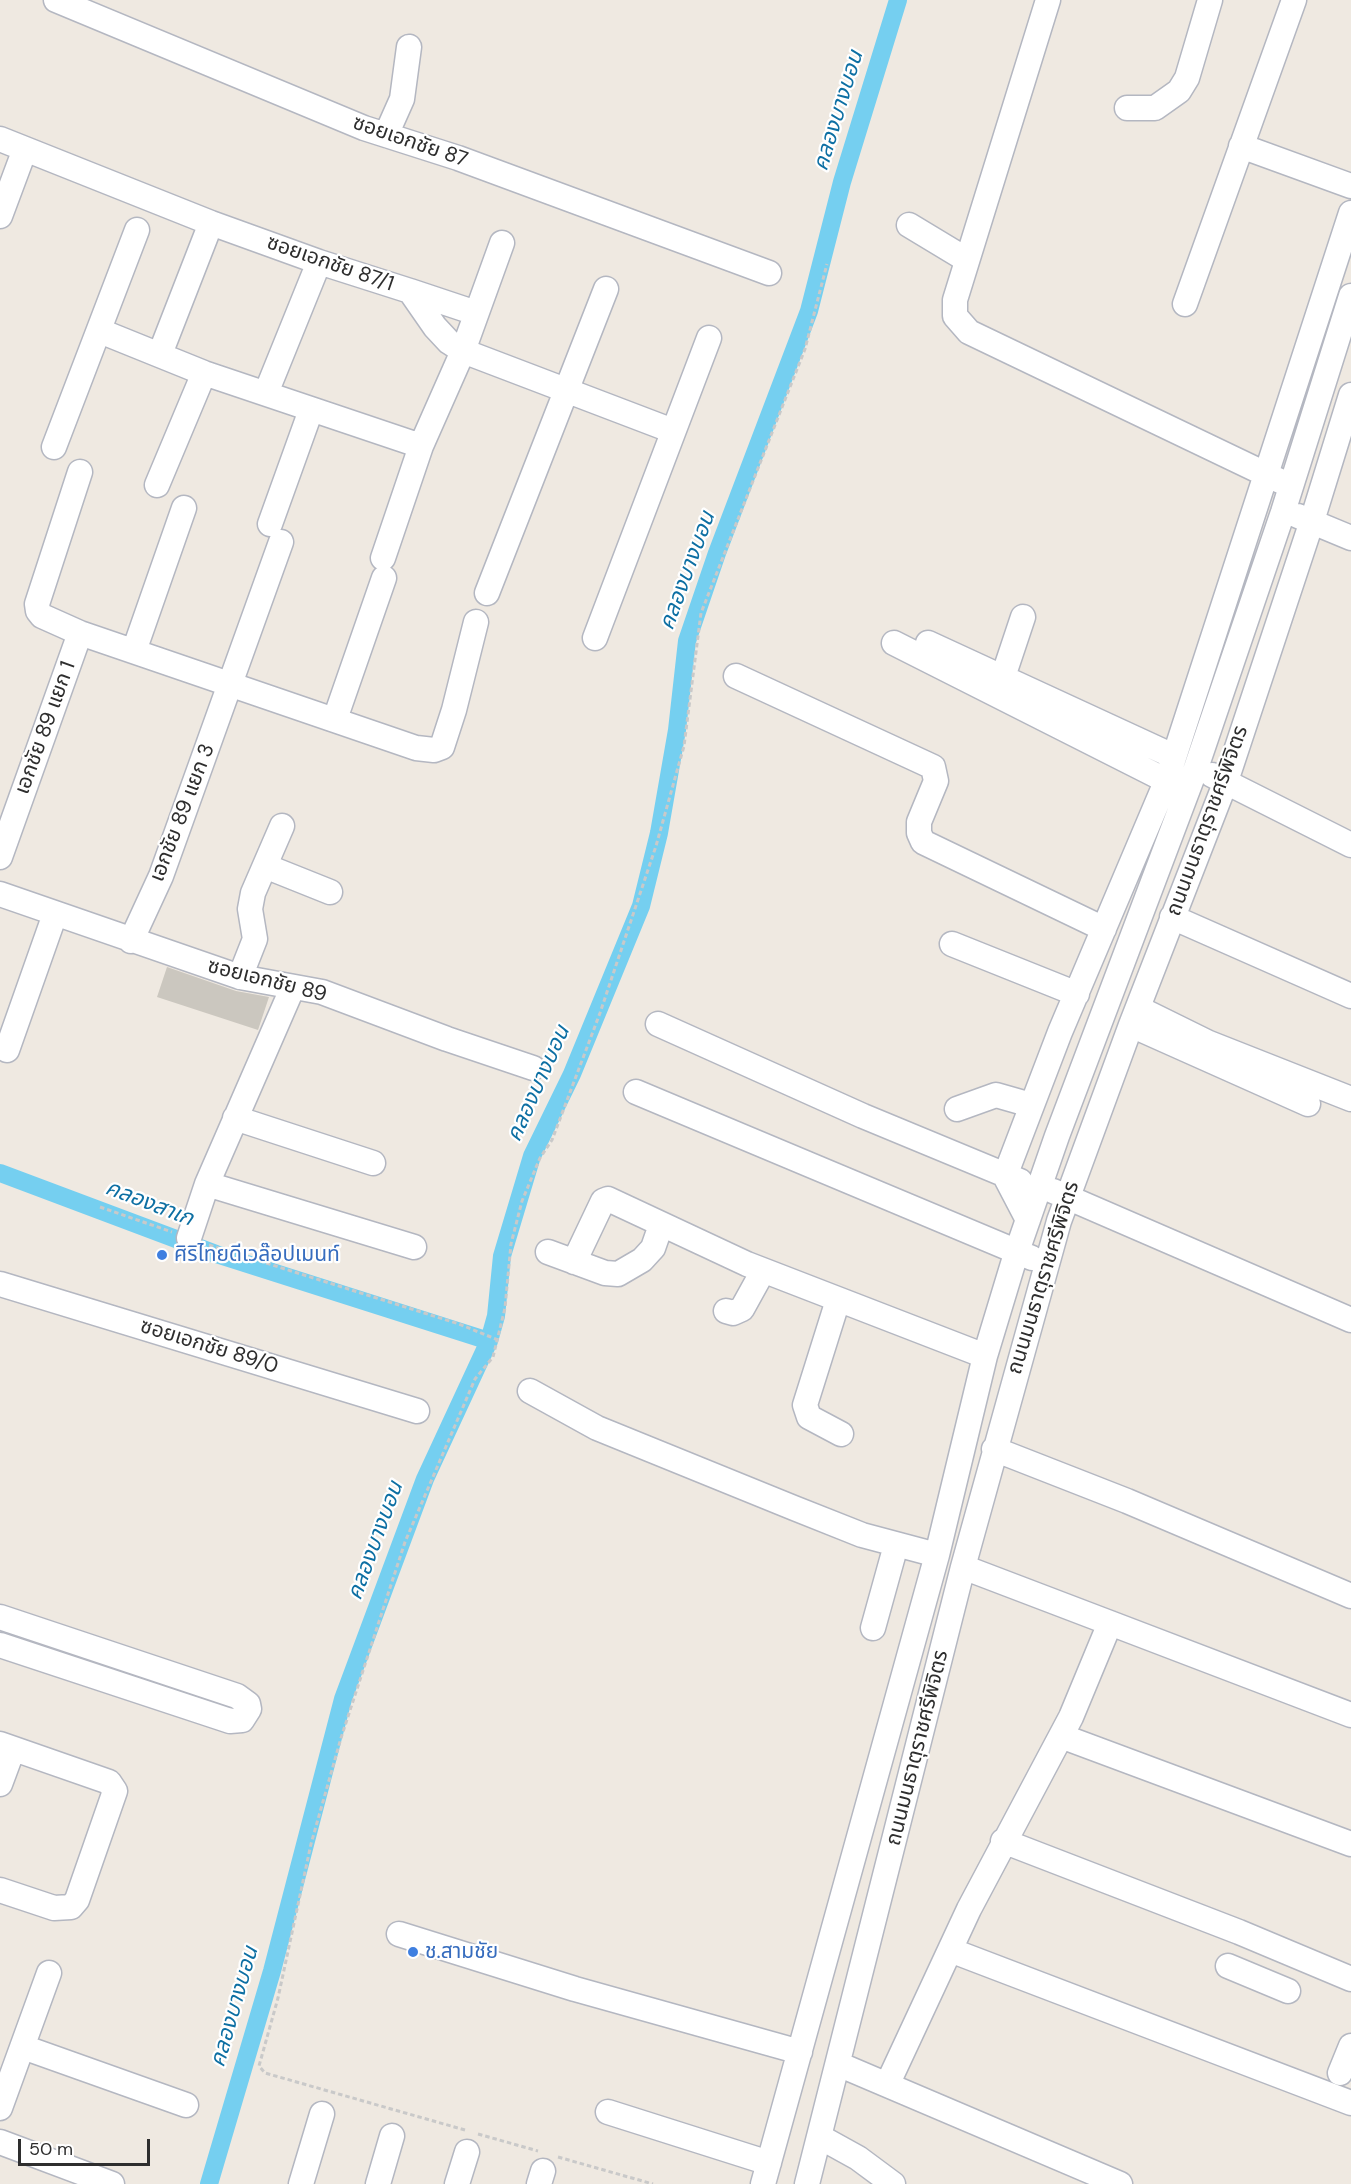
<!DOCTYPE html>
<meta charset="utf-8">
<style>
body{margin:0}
#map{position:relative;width:1351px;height:2184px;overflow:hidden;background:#efe9e1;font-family:"DM Sans",sans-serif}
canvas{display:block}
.scale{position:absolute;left:18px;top:2139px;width:132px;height:27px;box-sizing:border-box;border:3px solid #2e2e2e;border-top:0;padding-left:8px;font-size:18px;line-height:21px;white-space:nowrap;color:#2e2e2e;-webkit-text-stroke:4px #fff;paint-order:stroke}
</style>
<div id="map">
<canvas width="1351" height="2184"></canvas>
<div class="scale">50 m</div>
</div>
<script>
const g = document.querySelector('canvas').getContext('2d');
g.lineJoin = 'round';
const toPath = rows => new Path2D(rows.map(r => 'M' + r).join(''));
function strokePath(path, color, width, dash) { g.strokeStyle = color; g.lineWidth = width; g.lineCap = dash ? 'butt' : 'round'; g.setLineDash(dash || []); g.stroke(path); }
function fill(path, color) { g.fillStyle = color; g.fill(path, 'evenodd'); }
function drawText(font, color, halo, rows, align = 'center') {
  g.font = font + ' "DM Sans","Noto Sans Thai",sans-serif'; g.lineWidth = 4.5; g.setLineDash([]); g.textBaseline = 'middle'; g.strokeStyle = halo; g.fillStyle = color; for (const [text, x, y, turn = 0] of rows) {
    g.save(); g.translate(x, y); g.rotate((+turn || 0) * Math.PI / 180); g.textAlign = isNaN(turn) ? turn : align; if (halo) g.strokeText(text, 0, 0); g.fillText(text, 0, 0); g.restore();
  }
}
strokePath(toPath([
 [0,1173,216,1254,489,1341],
 [209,2184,272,1971,343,1699,425,1479,489,1341,496,1316,502,1256,532,1156,572,1074,641,906,659,833,677,730,687,641,717,553,809,311,842,182,898,0]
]), '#75cff0', 18);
fill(toPath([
 [167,967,236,991,269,997,258,1030,157,997]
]), '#cbc7bf');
const minor = toPath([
 [56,0,364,128,458,158,769,273],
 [1048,0,955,300,955,316,969,332,1280,481],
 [1127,108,1155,108,1179,91,1187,78,1210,0],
 [386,135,402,99,409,47],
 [0,139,211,223,319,262,410,291,435,327,449,342,463,351,673,431],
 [1241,146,1351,186],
 [0,216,25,149],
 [909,225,967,260],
 [410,291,476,313],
 [1185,304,1294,0],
 [100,331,204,373,421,446],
 [160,354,211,223],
 [266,393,319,262],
 [54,447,137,230],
 [80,472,37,604,38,611,42,616,80,633,416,748,434,750,442,747,454,710,476,622],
 [157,485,204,373],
 [1298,516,1351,538],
 [270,524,311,410],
 [383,558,421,446,463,351,502,243],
 [487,593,606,289],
 [595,638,709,338],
 [894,643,1181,788],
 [928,643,1173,756],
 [134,651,184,508],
 [736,676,933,767,936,781,919,822,919,833,923,842,1104,929],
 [1003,677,1023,617],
 [335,719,384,578],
 [1212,775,1351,845],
 [0,857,80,633],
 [265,866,330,892],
 [0,894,240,977,322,992,447,1039,533,1068],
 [1172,917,1351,996],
 [131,941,161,876,281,542],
 [952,944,1077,994],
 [240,977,255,939,250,909,253,893,282,826],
 [1138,1008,1209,1043,1351,1099],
 [658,1024,863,1116,1020,1181],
 [1131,1025,1308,1104],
 [7,1050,55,914],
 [636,1092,1032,1258],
 [957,1109,996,1095,1031,1105],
 [235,1118,373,1163],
 [207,1184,414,1247],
 [1053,1191,1351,1320],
 [1028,1220,1005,1176,1060,1032,1166,782,1351,213],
 [189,1238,207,1184,292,989],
 [548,1252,605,1273,618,1274,642,1260,653,1248,661,1225],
 [574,1262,603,1201,608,1199,747,1264,985,1356],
 [0,1284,417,1411],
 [838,1300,805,1405,809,1417,841,1434],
 [726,1311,733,1313,742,1309,763,1271],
 [530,1391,597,1428,794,1508,862,1535,937,1555],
 [994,1449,1127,1501,1351,1596],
 [0,1617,237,1696,248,1704,249,1709,242,1720,230,1721,0,1645],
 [1110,1623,1351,1715],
 [873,1628,896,1545],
 [1061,1736,1351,1844],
 [0,1744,109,1782,115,1791,77,1900,71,1907,54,1908,0,1890],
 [0,1784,13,1749],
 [1003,1841,1239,1932,1351,1979],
 [399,1934,575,1989,800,2052],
 [950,1950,1351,2103],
 [1228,1966,1288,1991],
 [23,2047,186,2105],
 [838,2064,1120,2184],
 [1340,2073,1351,2046],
 [888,2083,969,1909,1071,1717,1110,1623,963,1567],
 [0,2108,49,1973],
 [608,2112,769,2163],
 [820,2137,858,2158,893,2184],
 [0,2142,112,2184],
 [301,2184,322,2114],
 [378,2184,392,2136],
 [457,2184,467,2152],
 [539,2184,543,2171],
 [763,2184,937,1555,985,1356,1015,1257,1057,1136,1196,768,1283,512,1351,296],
 [807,2184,963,1567,1059,1221,1131,1025,1226,781,1312,521,1351,395]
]);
strokePath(minor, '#b4b7c1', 27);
strokePath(toPath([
 [100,1207,172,1232],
 [209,1245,459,1324,498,1340],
 [465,2130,265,2073,259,2066,278,1998,311,1844,341,1738,405,1542,475,1379,493,1357,505,1308,511,1244,522,1201,540,1158,552,1140,600,1013,656,846,684,746,701,613,805,349,827,264],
 [478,2134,538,2151],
 [558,2157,653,2184]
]), '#c9c9c9', 3, [4.5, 3]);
strokePath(minor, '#fff', 24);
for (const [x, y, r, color] of [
 [162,1255,6,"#3f7fe0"],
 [413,1952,6,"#3f7fe0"]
]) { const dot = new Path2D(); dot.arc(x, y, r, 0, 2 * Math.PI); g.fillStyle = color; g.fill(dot); strokePath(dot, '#fff', 2); }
drawText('21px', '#2e2e2e', '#fff', [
 ["ซอยเอกชัย 87",410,142,19],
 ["ซอยเอกชัย 87/1",330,264,19],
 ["เอกชัย 89 แยก 1",46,728,-70],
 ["เอกชัย 89 แยก 3",183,813,-69],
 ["ถนนมนธาตุราชศรีพิจิตร",1208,821,-70],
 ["ซอยเอกชัย 89",267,981,14],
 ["ถนนมนธาตุราชศรีพิจิตร",1044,1278,-73],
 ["ซอยเอกชัย 89/0",209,1347,17],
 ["ถนนมนธาตุราชศรีพิจิตร",918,1748,-76]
]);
drawText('21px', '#366cbe', '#fff', [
 ["ศิริไทยดีเวล๊อปเมนท์",174,1255],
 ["ช.สามชัย",425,1952]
], 'left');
drawText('italic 22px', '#0d6fa3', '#fff', [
 ["คลองบางบอน",839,111,-73],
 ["คลองบางบอน",688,571,-70],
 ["คลองบางบอน",539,1084,-66],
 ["คลองสาเก",149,1204,21],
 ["คลองบางบอน",376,1541,-70],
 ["คลองบางบอน",235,2007,-74]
]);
</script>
